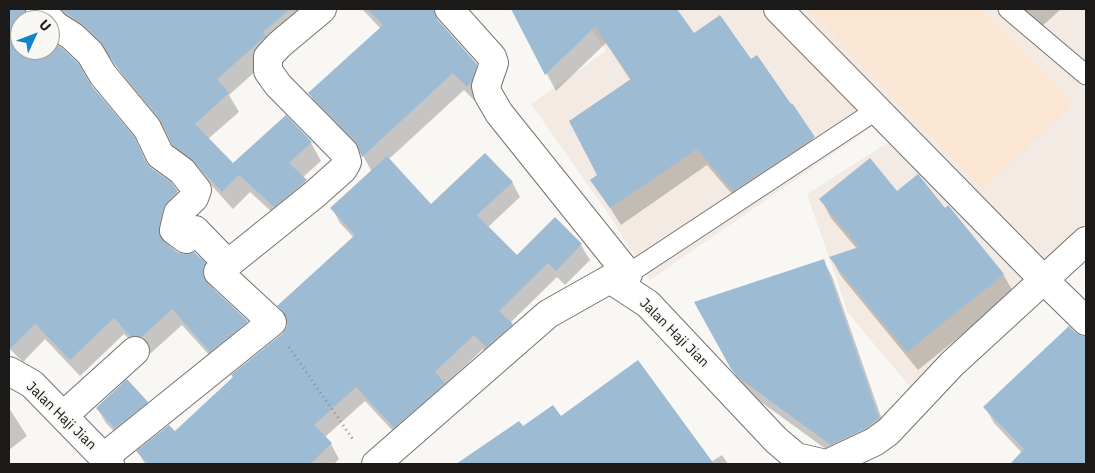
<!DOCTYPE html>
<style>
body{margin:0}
#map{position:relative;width:1095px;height:473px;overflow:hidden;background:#f9f7f4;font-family:"IBM Plex Sans",sans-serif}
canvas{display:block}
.frame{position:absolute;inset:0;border:10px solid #1b1a19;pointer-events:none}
.north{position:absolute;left:10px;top:10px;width:50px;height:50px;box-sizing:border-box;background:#f9f7f4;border:1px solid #a09f9c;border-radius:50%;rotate:47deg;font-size:14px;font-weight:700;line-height:20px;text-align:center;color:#1b1a19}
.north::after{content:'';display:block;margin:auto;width:18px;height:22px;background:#1084cd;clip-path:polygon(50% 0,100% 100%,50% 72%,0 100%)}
</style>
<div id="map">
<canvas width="1095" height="473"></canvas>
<div class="frame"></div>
<div class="north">U</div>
</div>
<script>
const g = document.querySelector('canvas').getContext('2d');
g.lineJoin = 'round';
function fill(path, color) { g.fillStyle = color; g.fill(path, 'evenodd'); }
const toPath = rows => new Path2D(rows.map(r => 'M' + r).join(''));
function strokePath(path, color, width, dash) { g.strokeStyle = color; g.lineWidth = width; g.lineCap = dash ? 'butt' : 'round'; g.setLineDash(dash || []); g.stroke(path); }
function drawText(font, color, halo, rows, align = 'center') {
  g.font = font + ' "IBM Plex Sans",sans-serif'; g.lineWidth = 4; g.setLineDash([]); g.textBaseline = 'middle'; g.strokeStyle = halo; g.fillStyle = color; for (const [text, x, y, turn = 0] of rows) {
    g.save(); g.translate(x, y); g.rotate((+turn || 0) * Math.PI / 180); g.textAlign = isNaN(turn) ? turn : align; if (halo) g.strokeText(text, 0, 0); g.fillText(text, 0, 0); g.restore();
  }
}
fill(toPath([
 [577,9,1086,9,1086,225,1044,263,895,111,650,280,609,215,531,104,606,51],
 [895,138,1033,291,916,394,848,313,807,194]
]), '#f3ebe3');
fill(toPath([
 [809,9,982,9,1073,103,983,190]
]), '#fae6d2');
fill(toPath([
 [9,9,28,9,34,20,20,20,20,50,50,50,50,42,90,86,133,137,149,167,170,183,177,192,187,208,172,226,168,246,176,253,205,264,214,281,212,289,247,322,256,338,220,367,182,325,151,353,141,352,124,334,80,376,45,339,23,362,9,348],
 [60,9,320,9,275,54,229,95,239,112,208,139,233,165,311,143,321,161,302,178,316,199,285,224,250,192,233,209,203,176,184,163,167,132,128,84,113,60,65,18],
 [362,9,430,9,440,24,476,65,487,83,481,101,478,104,464,90,389,159,431,206,512,182,520,197,488,227,517,257,555,219,581,245,590,260,565,285,557,277,510,323,520,340,495,361,483,349,445,385,453,398,403,442,365,401,325,437,331,444,339,459,334,464,145,464,138,452,175,433,283,335,288,328,288,321,279,306,354,238,340,223,332,208,372,172,362,154,320,112,310,94,381,29],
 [512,9,675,9,693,35,750,61,790,106,792,105,823,155,744,208,707,165,621,225,592,180,599,175,631,81,606,43,556,91],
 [1022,9,1061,9,1040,28],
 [897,193,945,209,1003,274,1014,293,918,370,841,276,831,258,857,249,831,218,821,199],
 [823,260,832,276,887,434,841,460,750,394,741,385,732,368],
 [1082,337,1086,337,1086,464,1011,464,1022,453,994,423,985,407],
 [147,403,156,418,125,443,106,423,97,408],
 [9,408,27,436,9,450],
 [561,418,711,462,722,455,728,464,465,464,463,461,523,428]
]), '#0003');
fill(toPath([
 [9,9,25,9,25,13,29,20,20,20,20,50,50,50,50,41,62,48,78,63,91,85,134,136,146,162,151,168,171,182,178,191,167,202,163,209,159,226,160,236,165,242,177,252,184,254,194,252,206,263,203,268,203,275,207,283,248,321,210,352,172,309,142,337,130,336,114,318,70,360,35,324,9,350],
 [61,9,290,9,263,32,266,36,217,79,229,93,195,124,233,163,286,115,312,142,289,163,307,180,274,207,239,175,222,192,191,159,172,145,159,118,116,66,101,42,83,25],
 [367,9,434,9,437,19,477,64,471,83,467,87,453,73,362,157,355,141,308,93,383,25],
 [511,9,677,9,694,33,720,15,751,59,757,55,791,104,792,103,815,137,733,191,697,149,610,208,590,180,597,175,569,121,631,79,595,27,545,75],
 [485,153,513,182,477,215,517,255,555,217,582,244,556,271,548,263,499,311,513,324,486,347,474,335,435,372,445,383,394,428,356,387,314,425,332,443,310,464,148,464,136,451,169,425,175,431,233,377,231,375,282,334,287,326,287,319,283,311,277,306,355,235,330,208,387,156,431,204],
 [870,158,897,191,918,174,945,208,948,205,1004,274,907,352,829,257,859,247,819,199],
 [824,259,879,418,866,428,831,445,740,379,731,369,694,302],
 [1069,326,1075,332,1082,336,1086,336,1086,464,1010,464,1024,449,983,407],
 [638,360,714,464,456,464,519,421,523,426,553,405,561,416],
 [127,379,148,402,115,428,96,408]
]), '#9ebbd4');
const lane = toPath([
 [1008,9,1086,75],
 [628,274,878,109]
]);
const street = toPath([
 [40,9,56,26,72,36,90,53,103,75,147,128,160,155,182,171,197,190,194,198,178,213,174,230,186,239,195,230,228,264],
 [449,9,492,57,494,63,486,86,488,94,499,113,628,274,610,279],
 [778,9,1044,280,1086,321],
 [9,371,32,384,110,464],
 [64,415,135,351],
 [103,458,272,322,218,272,315,194,343,169,347,162,344,152,278,85,268,71,268,57,279,45,322,9],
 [376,464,548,314,610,279,648,304,776,440,796,457,826,464],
 [827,464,874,442,888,432,952,364,1086,241]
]);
strokePath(lane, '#757371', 21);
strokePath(street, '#757371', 30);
strokePath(toPath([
 [289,347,354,441]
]), '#908f8d', 3, [1, 4]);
strokePath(lane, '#fff', 19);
strokePath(street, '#fff', 28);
drawText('14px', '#1b1a19', '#f9f7f4', [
 ["Jalan Haji Jian",674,333,45],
 ["Jalan Haji Jian",61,416,44]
]);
</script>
